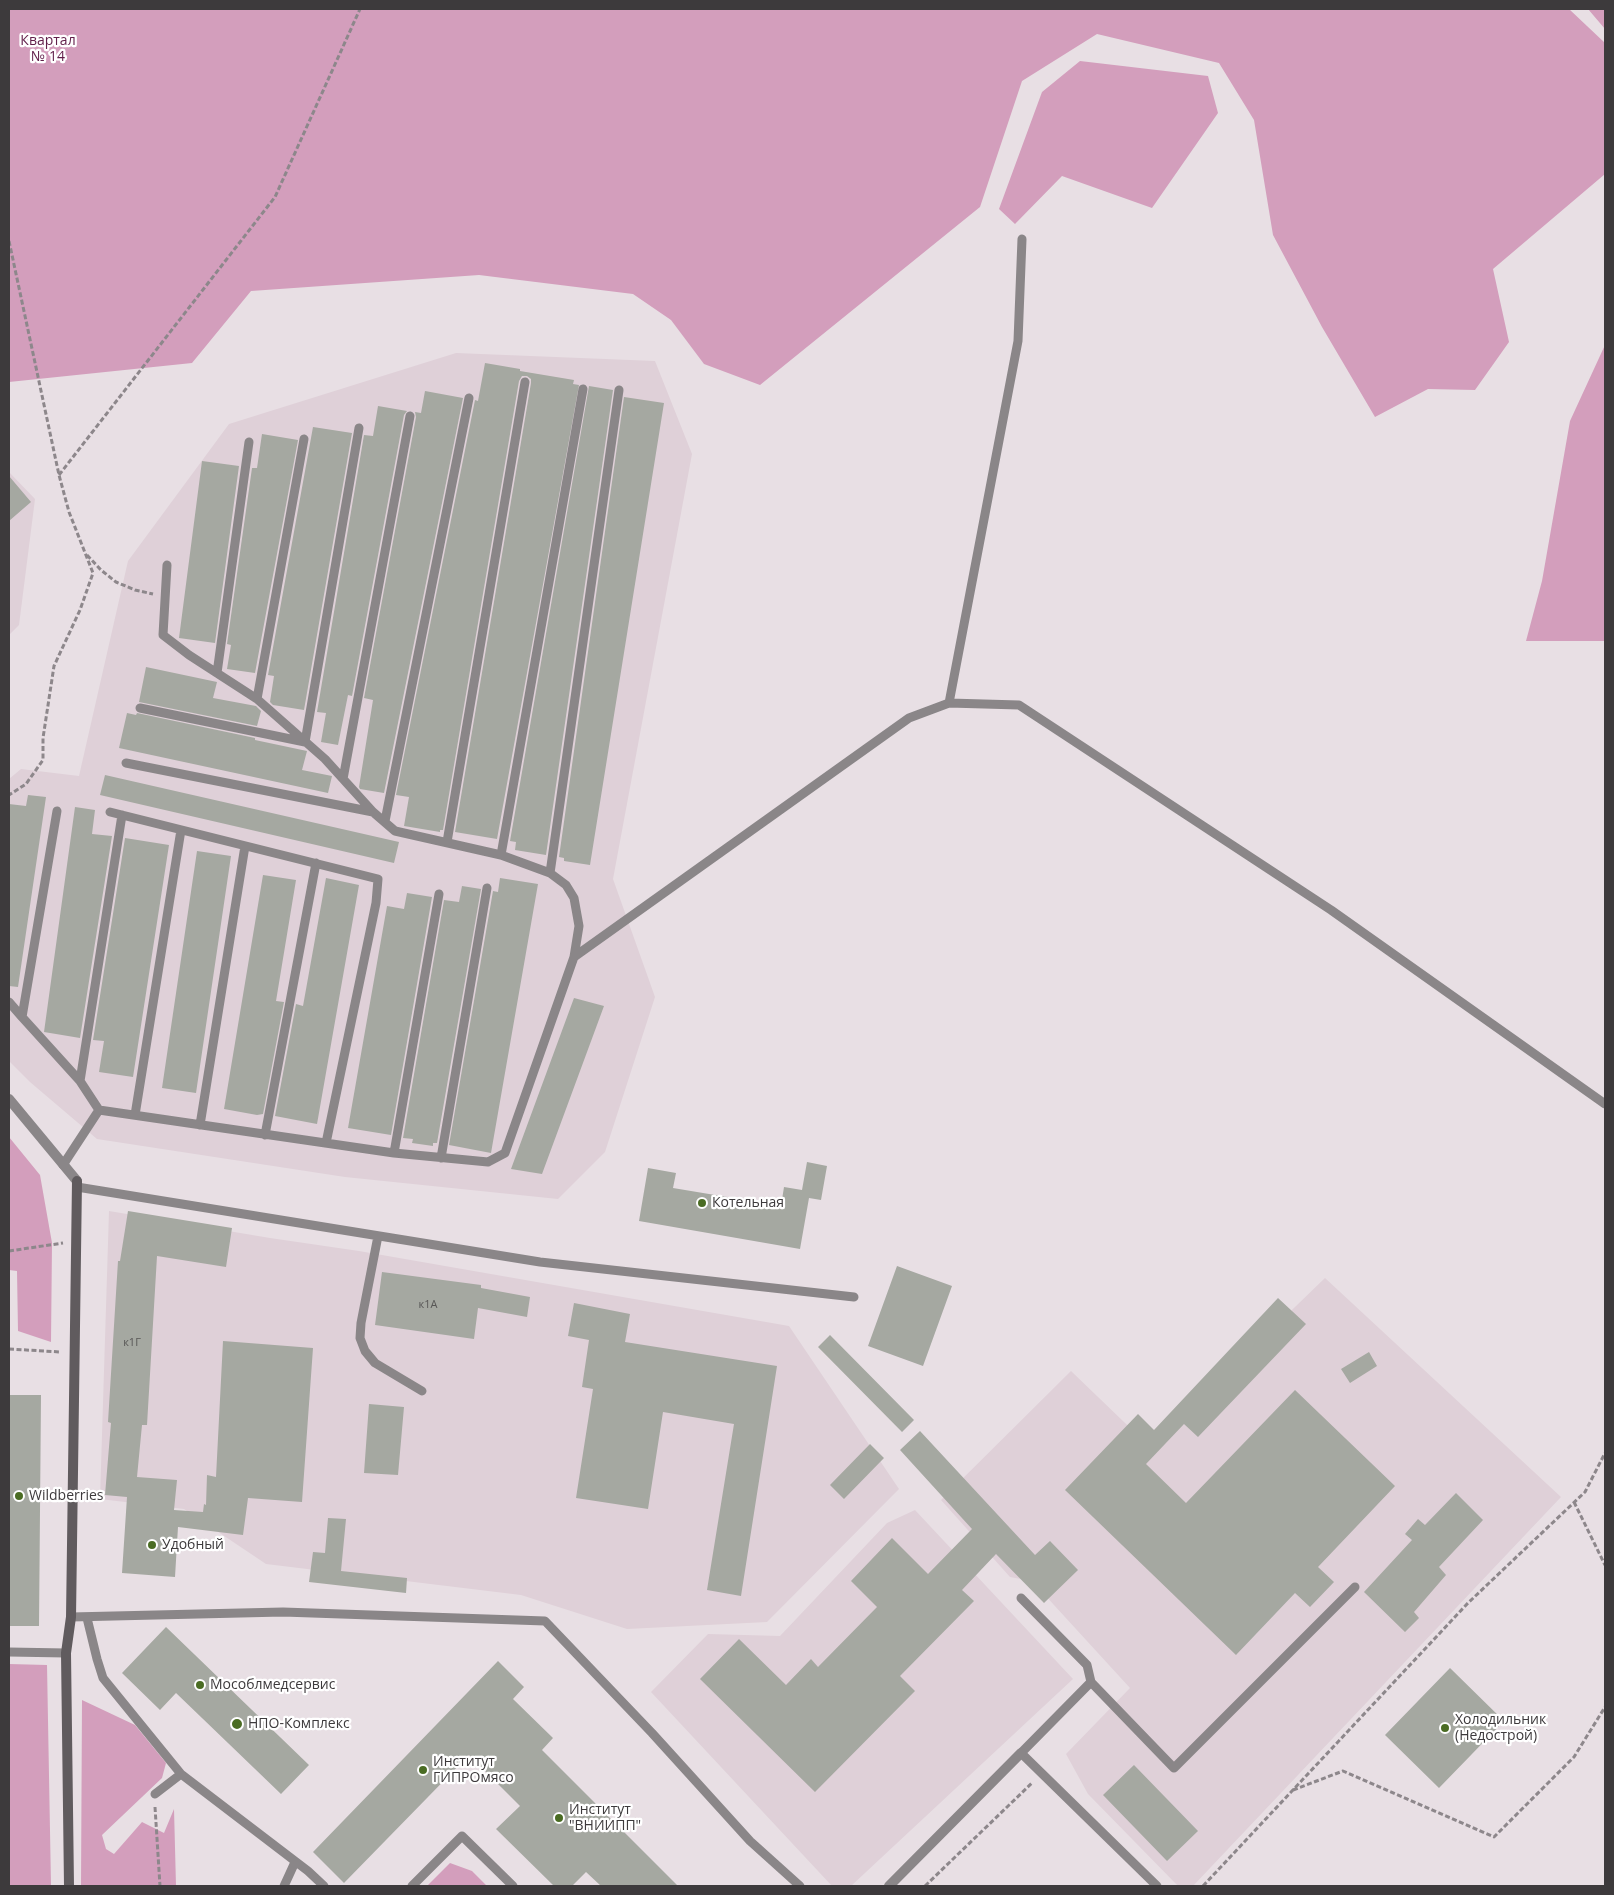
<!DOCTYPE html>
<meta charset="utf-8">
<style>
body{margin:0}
#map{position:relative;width:1614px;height:1895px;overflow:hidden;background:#e8dfe4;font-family:"Open Sans",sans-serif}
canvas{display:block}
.frame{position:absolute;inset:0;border:10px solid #3d3a3c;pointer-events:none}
</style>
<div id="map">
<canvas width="1614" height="1895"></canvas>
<div class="frame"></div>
</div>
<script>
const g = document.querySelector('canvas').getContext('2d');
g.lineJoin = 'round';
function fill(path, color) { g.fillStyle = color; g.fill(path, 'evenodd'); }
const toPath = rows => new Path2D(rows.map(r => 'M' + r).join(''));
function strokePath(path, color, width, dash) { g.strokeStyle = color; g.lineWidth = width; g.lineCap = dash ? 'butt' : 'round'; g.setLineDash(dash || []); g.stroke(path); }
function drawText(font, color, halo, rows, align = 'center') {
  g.font = font + ' "Open Sans",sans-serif'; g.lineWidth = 4.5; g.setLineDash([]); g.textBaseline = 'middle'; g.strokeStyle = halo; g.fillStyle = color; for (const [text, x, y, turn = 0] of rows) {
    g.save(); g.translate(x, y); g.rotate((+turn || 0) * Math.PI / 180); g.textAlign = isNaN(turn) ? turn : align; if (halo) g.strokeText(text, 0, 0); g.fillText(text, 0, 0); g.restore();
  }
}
fill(toPath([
 [456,353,655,361,692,454,613,879,655,997,605,1152,558,1199,345,1177,97,1139,30,1082,9,1061,9,779,21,769,79,776,128,561,229,424],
 [9,472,35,499,19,625,9,635],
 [109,1211,270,1238,359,1251,789,1326,899,1489,767,1622,627,1629,521,1595,266,1564,184,1509,100,1499],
 [1325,1278,1561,1497,1193,1886,1178,1886,1088,1794,1066,1754,1130,1688,1032,1581,1010,1577,941,1500,1071,1371,1150,1447],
 [915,1510,1073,1679,851,1886,832,1886,651,1692,708,1634,780,1636,887,1523]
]), '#dfd0d8');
fill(toPath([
 [9,9,1569,9,1605,43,1605,174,1493,269,1509,342,1475,390,1428,389,1375,417,1322,327,1273,235,1254,120,1219,63,1097,34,1022,81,980,207,760,385,704,364,671,320,633,294,479,275,251,291,192,363,9,382],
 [1588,9,1605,9,1605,29],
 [1080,61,1208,76,1218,113,1152,208,1062,176,1015,224,999,209,1042,92],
 [1605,345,1605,641,1526,641,1542,581,1570,421],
 [9,1137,40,1175,52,1243,51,1342,18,1331,17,1271,9,1270],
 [9,1664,47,1665,51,1886,9,1886],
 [82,1700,135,1725,166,1763,162,1778,102,1835,106,1849,114,1854,142,1822,164,1833,174,1809,176,1886,81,1886],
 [450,1863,472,1871,487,1886,427,1886]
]), '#d39ebc');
fill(toPath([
 [485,363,520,369,520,371,574,380,573,384,579,385,497,839,455,832,531,383,531,379,527,376,522,376,519,381,443,830,440,830,440,832,404,826,409,797,396,795,475,400,478,401],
 [589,386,613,390,546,855,515,850,516,842,510,841],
 [425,391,463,398,384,793,360,789,359,787,373,700,364,698,416,417,415,412,421,413],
 [624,397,664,403,590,865,564,861,564,858,559,857],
 [378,406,407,411,404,415,352,696,348,695,338,745,321,742,326,713,317,712,364,435,373,436],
 [313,427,352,433,304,710,273,705,270,702,274,676,268,675],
 [262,434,298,440,255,673,227,669,231,645,227,644,252,468,257,468],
 [202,461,239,466,215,643,179,638],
 [9,476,31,502,9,521],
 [146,667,217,682,213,698,256,706,261,711,257,726,139,702],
 [127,713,136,715,137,713,255,738,255,740,307,751,302,770,332,776,328,793,119,748],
 [105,775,399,842,394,863,100,795],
 [28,795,46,797,18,987,9,986,9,804,26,806],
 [75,807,95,810,92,834,112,836,80,1038,44,1032],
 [125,838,169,845,133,1077,99,1072,104,1041,93,1040],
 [197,851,231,856,196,1093,162,1088],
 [263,875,296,880,276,1001,284,1002,263,1114,257,1115,224,1109],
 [326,878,359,885,317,1124,275,1116,296,1004,303,1006],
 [500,878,538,884,491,1153,449,1145,493,891,498,892],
 [462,886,481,889,437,1143,433,1143,433,1146,412,1143,413,1139,403,1138,444,900,459,902],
 [407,893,432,897,391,1135,348,1128,387,906,404,909],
 [574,998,604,1006,542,1174,511,1169],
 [807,1162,827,1166,821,1200,809,1198,800,1249,639,1221,648,1168,676,1173,673,1188,781,1206,784,1187,802,1190],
 [128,1211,232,1228,226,1267,157,1256,147,1425,142,1425,137,1477,177,1480,174,1510,203,1512,204,1504,206,1505,207,1475,216,1477,223,1341,313,1348,302,1502,248,1498,243,1535,178,1527,175,1577,122,1573,127,1497,105,1495,111,1423,108,1422,118,1261,120,1261],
 [897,1266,952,1286,923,1366,868,1346],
 [382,1272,481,1285,481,1288,530,1297,527,1317,478,1308,474,1339,375,1325],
 [1278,1298,1306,1324,1198,1437,1184,1424,1146,1464,1186,1503,1295,1390,1395,1486,1318,1567,1334,1582,1310,1607,1295,1593,1236,1655,1065,1490,1138,1414,1154,1430],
 [574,1303,630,1314,625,1342,777,1366,741,1596,707,1590,734,1424,663,1412,648,1509,576,1498,593,1389,582,1387,589,1340,568,1336],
 [830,1335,914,1420,902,1432,818,1347],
 [1369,1352,1377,1366,1350,1383,1341,1369],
 [9,1395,41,1395,39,1626,9,1626],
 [369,1404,404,1407,398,1475,364,1473],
 [920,1431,1035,1555,1050,1541,1078,1570,1044,1603,996,1554,962,1590,974,1601,900,1676,915,1691,815,1792,700,1679,739,1639,786,1685,811,1659,818,1667,877,1607,851,1581,892,1538,928,1574,972,1529,900,1450],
 [870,1444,884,1458,844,1499,830,1485],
 [1456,1493,1483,1520,1439,1567,1446,1575,1414,1612,1419,1618,1405,1632,1364,1592,1412,1540,1405,1534,1418,1519,1425,1525],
 [328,1518,346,1519,341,1571,407,1578,406,1593,309,1582,313,1552,325,1553],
 [166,1627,309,1765,281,1794,176,1693,160,1710,122,1673],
 [498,1661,524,1687,513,1699,553,1738,542,1750,678,1886,601,1886,586,1872,572,1886,554,1886,496,1829,520,1806,469,1755,344,1883,313,1852],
 [1450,1668,1504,1721,1439,1788,1385,1735],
 [1134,1765,1198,1831,1167,1861,1103,1795]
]), '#a5a8a1');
strokePath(toPath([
 [9,241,59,475,69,512,93,573,80,610,54,666,43,738,43,760,26,784,9,795],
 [59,475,275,197,360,9],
 [87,555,101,570,116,582,135,590,153,594],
 [9,1251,63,1243],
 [9,1349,61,1352],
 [1574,1502,1605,1565],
 [1293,1790,1343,1771,1494,1837,1574,1757,1605,1707],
 [155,1807,160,1886],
 [925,1886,1033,1782],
 [1203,1886,1468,1603,1585,1492,1605,1453]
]), '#8d878b', 3, [5, 2.5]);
strokePath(toPath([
 [167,565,163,635,189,655,257,699,325,759,373,812,395,831,501,855,550,873,566,885,574,898,579,926,574,957],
 [217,673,249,442],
 [257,699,304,439],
 [949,703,1018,341,1022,239],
 [140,708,305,742,359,428],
 [126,763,373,812],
 [343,779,410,416],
 [57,811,22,1017,80,1081,99,1110],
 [110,812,378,879,376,903,326,1143],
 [385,821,469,398],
 [447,842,525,382],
 [501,855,583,389],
 [550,873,619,390],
 [9,1002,22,1017],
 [80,1081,122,815],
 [135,1115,181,830],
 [200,1125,245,846],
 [265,1135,316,863],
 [394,1153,439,894],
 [441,1158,487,888],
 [63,1165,99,1110,394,1153,488,1162,505,1153,574,957,909,718,949,703,1019,705,1331,910,1605,1104],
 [77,1187,540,1262,854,1297],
 [378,1236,361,1323,360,1338,365,1351,375,1363,422,1391],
 [1021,1598,1087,1665,1091,1682],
 [71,1617,283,1612,545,1621,652,1733,750,1841,800,1886],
 [87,1618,97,1659,103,1678,181,1774],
 [9,1652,66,1653],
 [155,1794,181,1774,308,1871,324,1886],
 [284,1886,295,1862],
 [412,1886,462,1836,513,1886],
 [1157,1886,1021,1753,1091,1682,1174,1768,1355,1587]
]), '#8a8688', 9);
strokePath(toPath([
 [9,1099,77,1181],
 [889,1886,1021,1753]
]), '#8a8688', 10);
strokePath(toPath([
 [69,1886,66,1653,71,1617,77,1181]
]), '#605b5e', 10);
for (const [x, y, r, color] of [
 [702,1203,5,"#4a6c23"],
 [19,1496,5,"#4a6c23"],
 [152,1545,5,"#4a6c23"],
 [200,1685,5,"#4a6c23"],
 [237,1724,6,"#4a6c23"],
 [1445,1728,5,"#4a6c23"],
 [423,1770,5,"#4a6c23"],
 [559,1818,5,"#4a6c23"]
]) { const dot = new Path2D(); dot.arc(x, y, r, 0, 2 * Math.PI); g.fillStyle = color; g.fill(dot); strokePath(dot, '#fff', 2); }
drawText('11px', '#575655', null, [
 ["к1А",428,1305],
 ["к1Г",132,1343]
]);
drawText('14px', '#611f4a', '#fff', [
 ["Квартал",48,41],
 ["№ 14",48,57]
]);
drawText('14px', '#3d3a3c', '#fff', [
 ["Котельная",712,1203],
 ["Wildberries",29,1496],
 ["Удобный",162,1545],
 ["Мособлмедсервис",210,1685],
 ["Холодильник",1455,1720],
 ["(Недострой)",1455,1736],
 ["НПО-Комплекс",248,1724],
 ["Институт",433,1762],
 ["ГИПРОмясо",433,1778],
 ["Институт",569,1810],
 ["\"ВНИИПП\"",569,1826]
], 'left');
</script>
